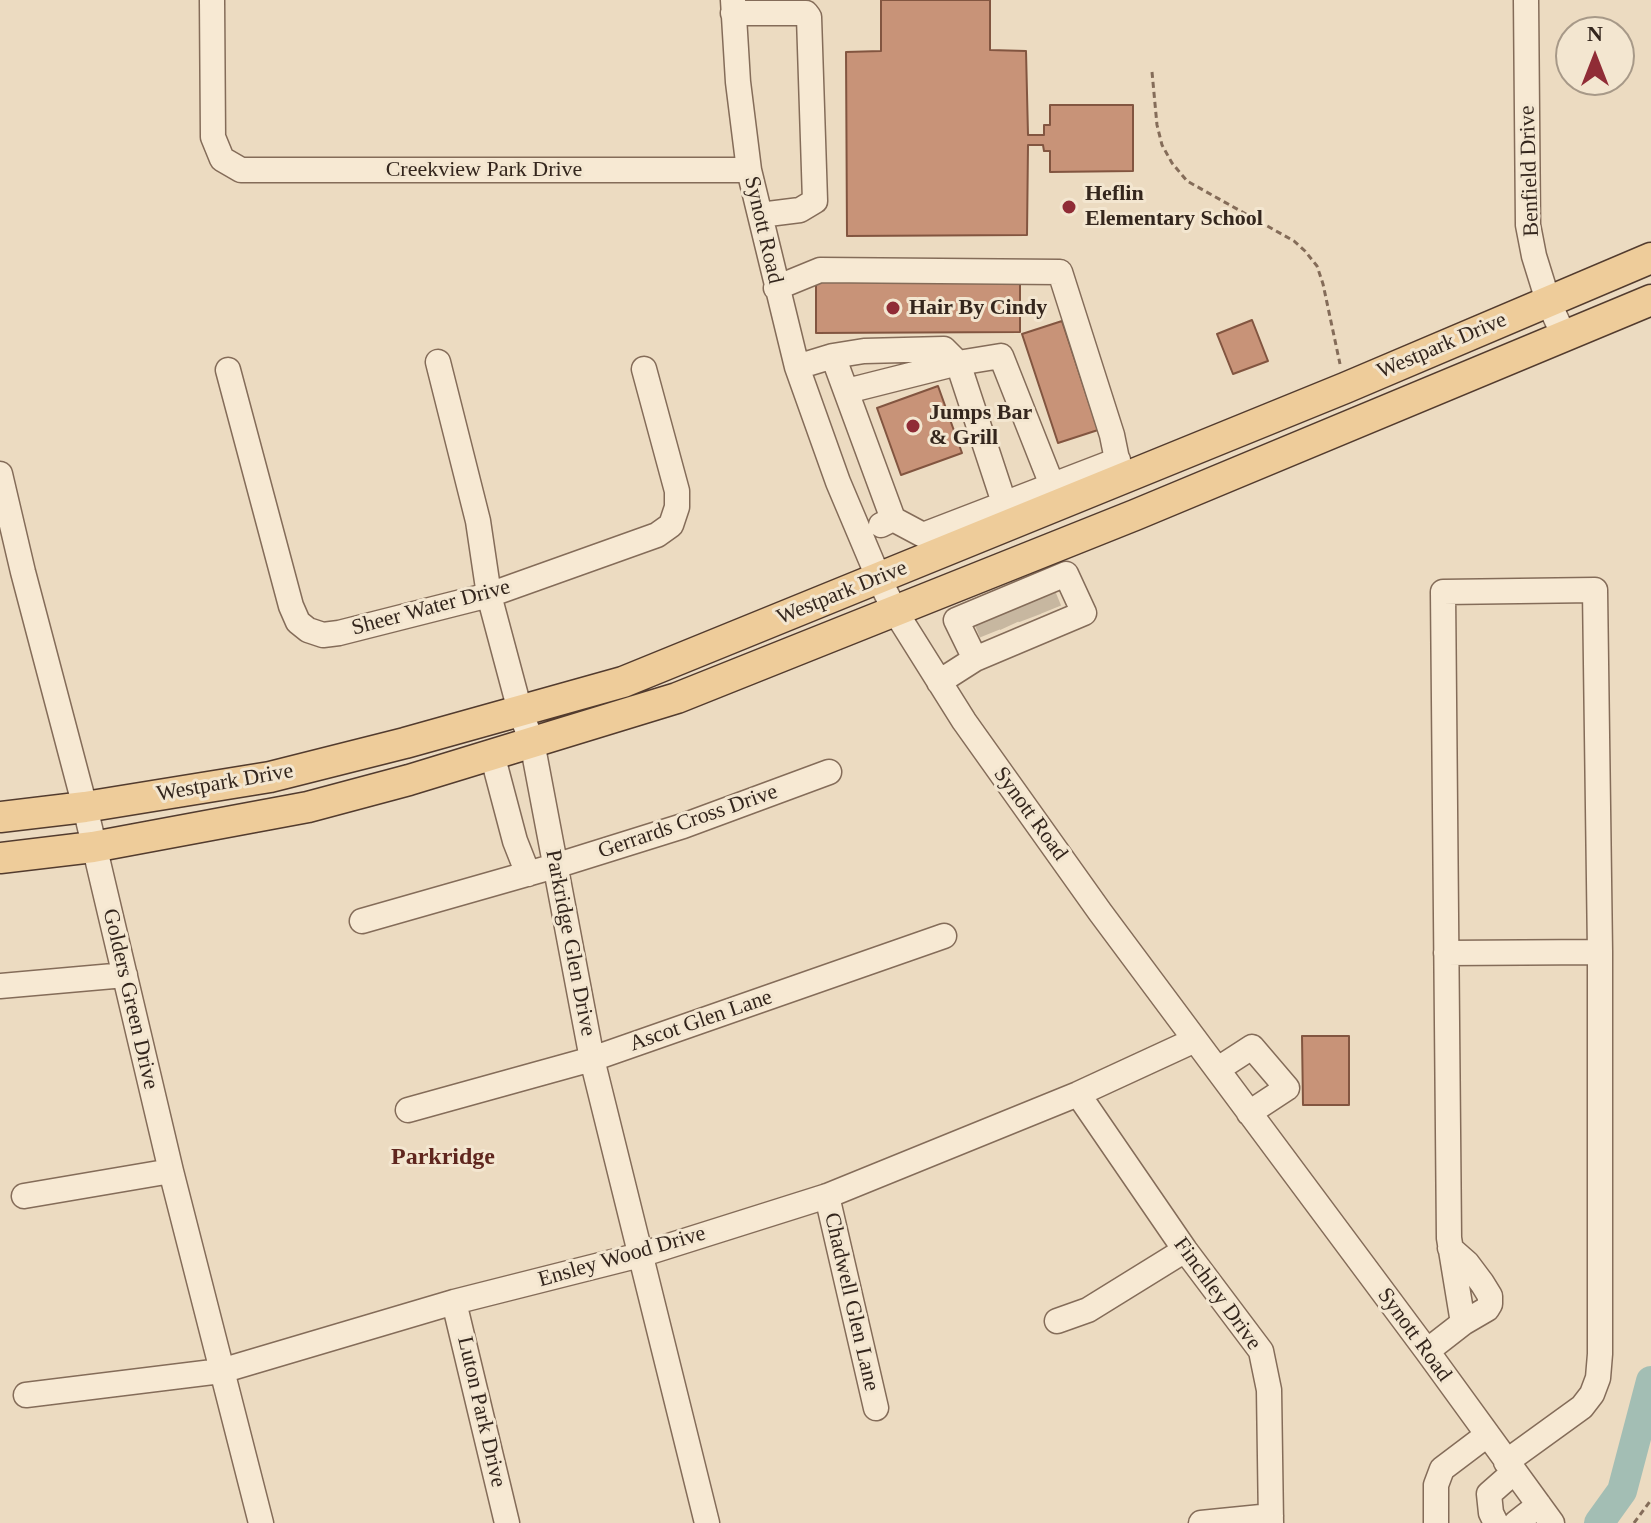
<!DOCTYPE html>
<style>
body{margin:0}
#map{position:relative;width:1651px;height:1523px;overflow:hidden;background:#ecdbc1;font-family:Georgia,serif}
canvas{display:block}
.north{position:absolute;left:1555px;top:16px;width:80px;height:80px;box-sizing:border-box;background:#f3e6d0;border:2px solid #a79988;border-radius:50%;rotate:0deg;font-size:22px;font-weight:700;line-height:32px;text-align:center;color:#34261d}
.north::after{content:'';display:block;margin:auto;width:28px;height:36px;background:#902c36;clip-path:polygon(50% 0,100% 100%,50% 72%,0 100%)}
</style>
<div id="map">
<canvas width="1651" height="1523"></canvas>
<div class="north">N</div>
</div>
<script>
const g = document.querySelector('canvas').getContext('2d');
g.lineJoin = 'round';
const toPath = rows => new Path2D(rows.map(r => 'M' + r).join(''));
function strokePath(path, color, width, dash) { g.strokeStyle = color; g.lineWidth = width; g.lineCap = dash ? 'butt' : 'round'; g.setLineDash(dash || []); g.stroke(path); }
function fill(path, color) { g.fillStyle = color; g.fill(path, 'evenodd'); }
function drawText(font, color, halo, rows, align = 'center') {
  g.font = font + ' Georgia,serif'; g.lineWidth = 6; g.setLineDash([]); g.textBaseline = 'middle'; g.strokeStyle = halo; g.fillStyle = color; for (const [text, x, y, turn = 0] of rows) {
    g.save(); g.translate(x, y); g.rotate((+turn || 0) * Math.PI / 180); g.textAlign = isNaN(turn) ? turn : align; if (halo) g.strokeText(text, 0, 0); g.fillText(text, 0, 0); g.restore();
  }
}
strokePath(toPath([
 [1599,1523,1622,1491,1651,1381]
]), '#a3beb4', 30);
const building = toPath([
 [881,0,990,0,990,50,1026,51,1028,135,1044,135,1044,125,1050,125,1050,105,1133,105,1133,171,1050,172,1050,151,1044,151,1043,145,1028,145,1027,235,847,236,846,52,881,51,881,0],
 [1020,275,1020,332,816,333,816,276,1020,275],
 [1252,320,1268,361,1233,374,1217,334,1252,320],
 [1062,321,1098,430,1058,443,1022,334,1062,321],
 [938,386,962,453,901,475,877,408,938,386],
 [1302,1036,1349,1036,1349,1105,1303,1105,1302,1036]
]);
fill(building, '#c89378');
strokePath(building, '#825540', 2);
strokePath(toPath([
 [1043,593,1050,610],
 [1024,602,1030,618],
 [1004,610,1011,625],
 [985,618,991,633]
]), '#c7b7a0', 24, [24, 12]);
const minor = toPath([
 [212,0,213,137,222,159,241,170,749,170],
 [733,0,738,82,749,170,797,367,838,482,879,579,895,611,964,721,1100,912,1427,1351,1552,1523],
 [1526,0,1528,225,1534,256,1548,301,1564,336],
 [733,13,806,13,809,17,815,201,800,210,760,215],
 [776,288,820,270,1060,272,1112,435,1121,479],
 [833,356,893,519,881,525],
 [438,362,478,521,489,595,520,711,532,742,592,1059,707,1523],
 [797,367,833,356,864,351,944,349,958,363,1011,524],
 [228,370,291,606,298,622,308,630,323,635,339,633,489,595,657,535,671,525,677,507,677,491,644,369],
 [847,391,958,363,1001,356,1052,485],
 [0,474,23,572,85,807,171,1171,261,1523],
 [893,519,923,535,1118,460],
 [939,682,975,659,1084,613,1066,574,956,620,975,659],
 [492,754,515,841,528,874],
 [362,921,555,866,683,826,829,772],
 [1446,953,1600,952],
 [0,986,125,975],
 [1218,1069,1252,1047,1287,1088,1249,1113],
 [1078,1094,1185,1250,1261,1351,1269,1390,1271,1523],
 [408,1110,592,1059,944,936],
 [24,1196,171,1171],
 [827,1196,876,1408],
 [1450,1248,1467,1263,1482,1283,1490,1296,1490,1304,1487,1309,1463,1323],
 [454,1302,507,1523],
 [1057,1321,1088,1310,1185,1250],
 [1427,1351,1463,1323,1449,1238,1443,592,1595,590,1600,952,1600,1354,1598,1378,1592,1394,1582,1407,1506,1462],
 [26,1395,221,1371,454,1302,640,1255,827,1196,1078,1094,1195,1040],
 [1201,1523,1271,1516],
 [1436,1523,1436,1485,1442,1469,1487,1435],
 [1496,1523,1491,1513,1489,1494,1514,1472],
 [1516,1523,1539,1505]
]);
const major = toPath([
 [0,817,85,807,270,777,405,743,623,682,1345,388,1651,258],
 [0,858,93,847,308,807,409,780,677,698,1135,515,1651,300]
]);
strokePath(minor, '#846c59', 27);
strokePath(major, '#523b2e', 33);
strokePath(toPath([
 [1152,72,1157,125,1162,145,1172,163,1187,181,1294,241,1305,251,1317,266,1323,284,1340,364],
 [1634,1523,1651,1500]
]), '#846c59', 3, [6, 4]);
strokePath(minor, '#f7e9d3', 24);
strokePath(major, '#eecc9a', 30);
for (const [x, y, r, color] of [
 [1069,207,8,"#902c36"],
 [893,308,8,"#902c36"],
 [913,426,8,"#902c36"]
]) { const dot = new Path2D(); dot.arc(x, y, r, 0, 2 * Math.PI); g.fillStyle = color; g.fill(dot); strokePath(dot, '#f3e6d0', 3); }
drawText('22px', '#34261d', '#f3e6d0', [
 ["Creekview Park Drive",484,170],
 ["Benfield Drive",1530,171,-92],
 ["Synott Road",763,230,77],
 ["Westpark Drive",1442,346,-23],
 ["Westpark Drive",842,593,-22],
 ["Sheer Water Drive",431,608,-15],
 ["Westpark Drive",225,783,-10],
 ["Synott Road",1030,814,54],
 ["Gerrards Cross Drive",688,822,-19],
 ["Parkridge Glen Drive",570,943,79],
 ["Golders Green Drive",130,999,77],
 ["Ascot Glen Lane",701,1021,-19],
 ["Ensley Wood Drive",622,1257,-16],
 ["Finchley Drive",1217,1294,54],
 ["Chadwell Glen Lane",851,1302,77],
 ["Synott Road",1414,1335,54],
 ["Luton Park Drive",481,1412,77]
]);
drawText('bold 22px', '#34261d', '#f3e6d0', [
 ["Heflin",1085,194],
 ["Elementary School",1085,219],
 ["Hair By Cindy",909,308],
 ["Jumps Bar",929,413],
 ["& Grill",929,438]
], 'left');
drawText('bold 24px', '#5f261e', '#f3e6d0', [
 ["Parkridge",443,1158]
]);
</script>
